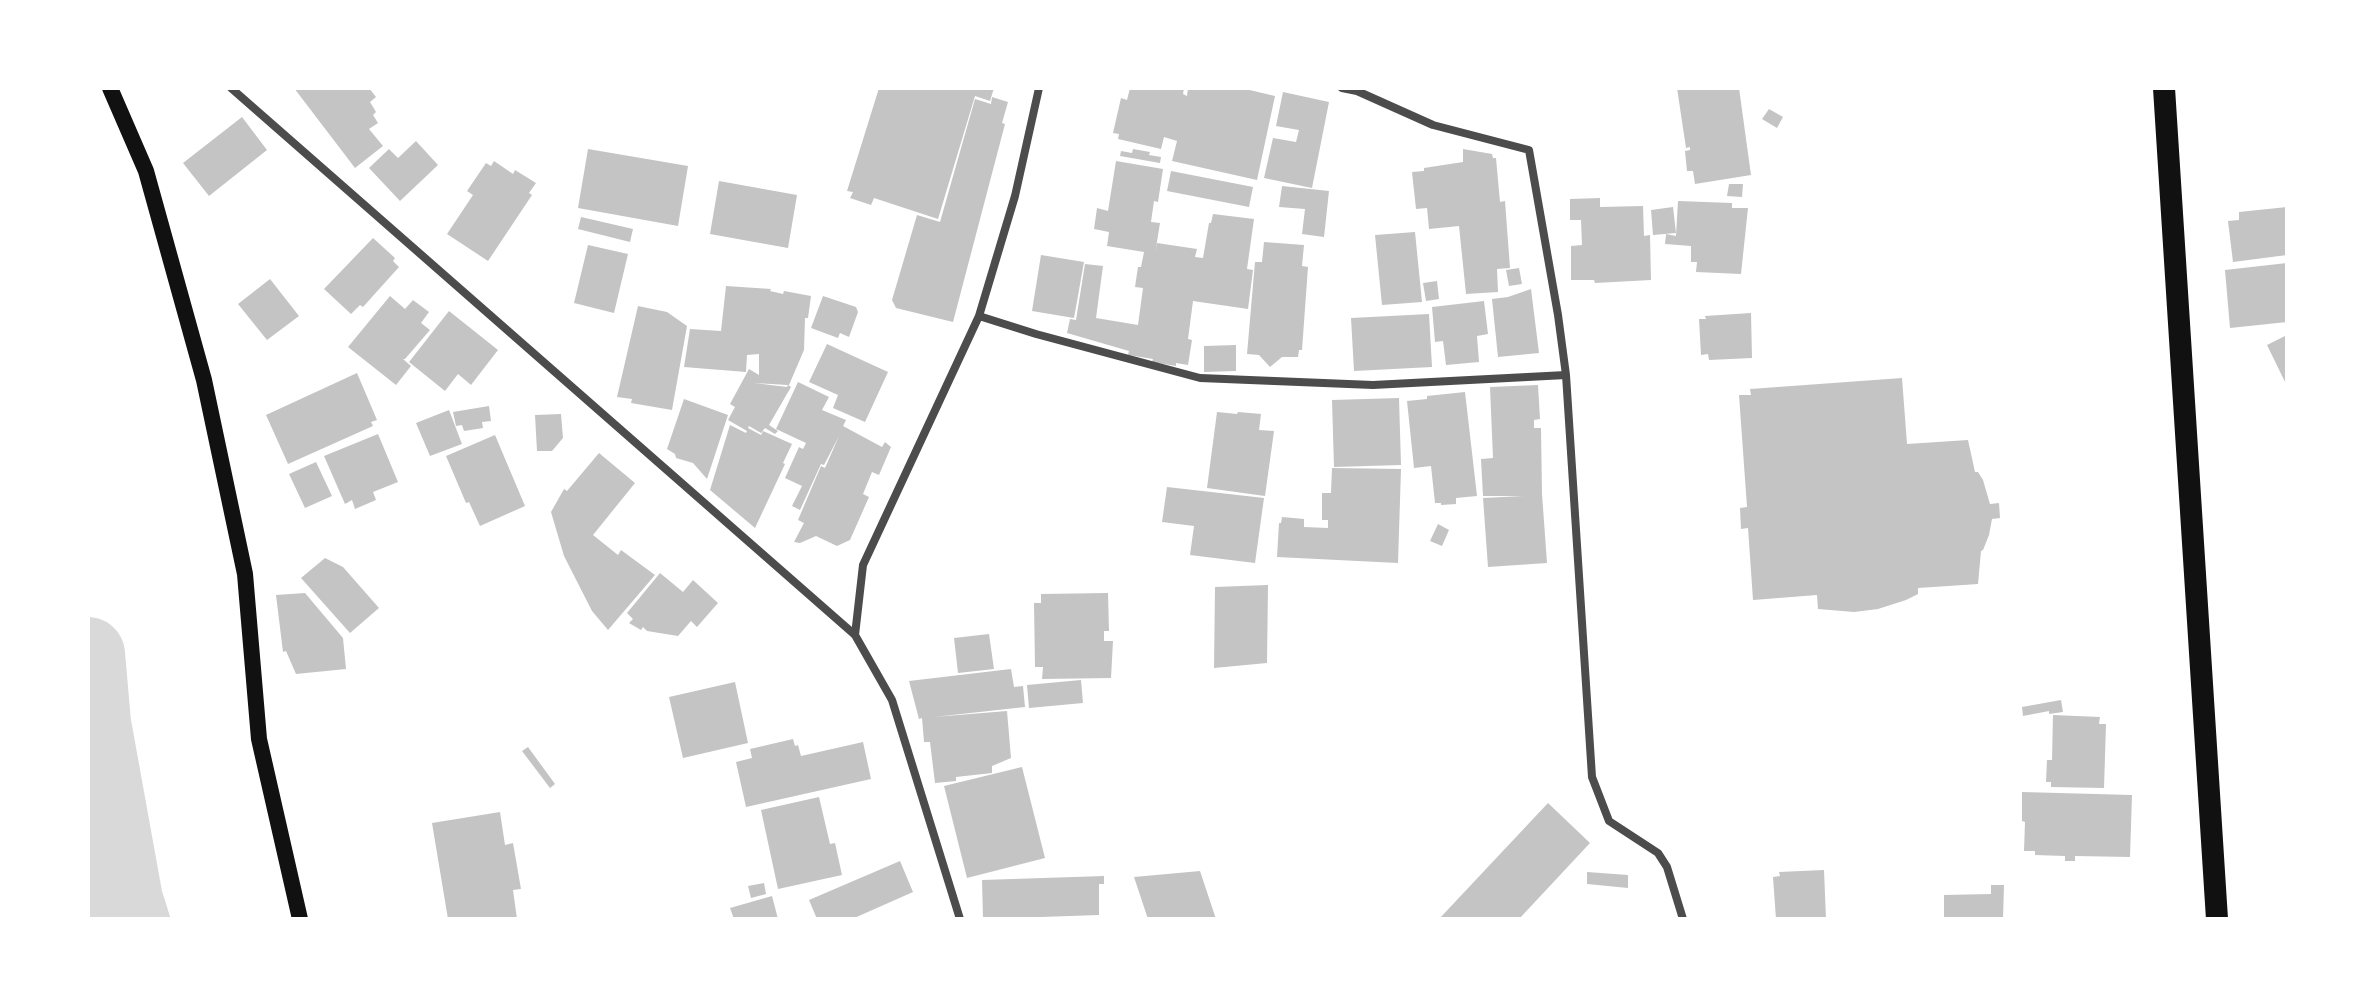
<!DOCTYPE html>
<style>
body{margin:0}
#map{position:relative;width:2375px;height:1007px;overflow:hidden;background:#fff;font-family:Signika,sans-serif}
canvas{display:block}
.frame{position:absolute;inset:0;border:90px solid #fff;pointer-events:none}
</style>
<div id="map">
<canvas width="2375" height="1007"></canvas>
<div class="frame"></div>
</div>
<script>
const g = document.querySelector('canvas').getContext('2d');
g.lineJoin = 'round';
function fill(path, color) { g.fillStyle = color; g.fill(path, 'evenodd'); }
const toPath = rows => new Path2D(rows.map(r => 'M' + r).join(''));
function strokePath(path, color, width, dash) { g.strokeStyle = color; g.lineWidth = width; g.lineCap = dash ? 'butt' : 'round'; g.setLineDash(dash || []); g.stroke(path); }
fill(toPath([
 [88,658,155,875,171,919,88,919]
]), '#d9d9d9');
strokePath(toPath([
 [88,654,94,723,126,900,132,919]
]), '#d9d9d9', 74);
fill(toPath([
 [294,88,369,88,376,97,370,102,376,112,373,115,378,123,369,129,383,146,355,168],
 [879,88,994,88,990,101,975,96,938,219,874,198,871,205,850,198,853,192,847,191],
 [1130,88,1184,88,1183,94,1187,96,1188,88,1241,88,1275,96,1257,180,1172,161,1177,141,1164,137,1161,149,1118,139,1119,134,1113,133,1121,98,1127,100],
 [1677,88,1739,88,1751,175,1695,184,1693,171,1687,171,1685,151,1690,150,1690,147,1686,148],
 [1283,92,1329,102,1312,188,1264,178,1273,138,1296,142,1299,130,1276,126],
 [992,97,1008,102,1002,123,1005,124,953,322,896,308,892,300,917,215,940,222,975,99,991,104],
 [1769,109,1783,117,1777,128,1762,119],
 [242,117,267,150,209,196,183,163],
 [416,141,438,165,400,201,369,168,389,149,398,158],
 [588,149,688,166,678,226,578,208],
 [1133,149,1150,152,1149,155,1161,157,1160,163,1120,156,1121,151,1132,153],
 [1463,149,1492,154,1493,158,1496,158,1500,202,1505,201,1510,268,1497,269,1498,292,1466,294,1459,226,1429,229,1427,208,1416,209,1412,172,1424,171,1424,168,1463,162],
 [494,161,513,174,515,170,536,183,529,193,532,195,488,261,447,234,473,195,467,191,486,163,491,166],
 [1116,161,1163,169,1158,202,1154,201,1151,222,1160,223,1155,254,1157,243,1197,249,1195,257,1203,258,1209,223,1211,223,1213,214,1254,219,1247,269,1253,270,1248,309,1193,301,1188,339,1192,340,1188,365,1176,363,1176,366,1152,362,1153,359,1128,355,1129,351,1067,333,1070,319,1076,320,1085,264,1103,266,1096,318,1138,325,1143,288,1135,287,1138,267,1141,267,1144,252,1107,246,1109,232,1094,229,1097,208,1108,211],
 [1171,171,1253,187,1249,207,1167,191],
 [719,181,797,195,788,248,710,234],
 [1729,184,1743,184,1742,197,1727,196],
 [1282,186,1329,191,1324,237,1302,234,1305,209,1279,207],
 [1600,198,1600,207,1643,206,1644,236,1650,235,1651,280,1595,283,1594,280,1571,280,1571,246,1582,245,1581,220,1570,220,1570,199],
 [1678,201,1732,203,1732,208,1748,208,1741,274,1696,272,1697,262,1691,262,1691,246,1665,244,1666,234,1676,236],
 [1673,207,1676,233,1653,235,1651,210],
 [2287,207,2287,255,2233,262,2228,221,2239,220,2239,212],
 [581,217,633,229,630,242,578,229],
 [1415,232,1422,302,1382,305,1375,235],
 [373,238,395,258,393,261,399,267,363,307,360,305,351,314,324,289],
 [1264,242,1304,245,1302,266,1308,267,1302,350,1299,350,1298,357,1282,357,1270,367,1259,355,1247,354,1255,262,1262,262],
 [588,245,628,254,614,313,574,303],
 [1041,255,1084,262,1074,318,1032,311],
 [2287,263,2287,322,2230,328,2225,270],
 [1519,268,1522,284,1509,286,1506,270],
 [270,279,299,316,267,340,238,304],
 [1437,281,1439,299,1426,301,1423,283],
 [726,286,771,289,770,291,783,294,784,291,811,296,808,318,805,318,804,350,789,385,788,385,754,383,787,387,788,385,791,387,769,425,778,431,775,434,765,428,761,433,749,426,748,428,761,435,763,431,792,444,783,463,785,464,755,528,710,490,730,425,746,433,747,431,728,420,735,407,730,404,749,369,759,375,759,354,747,355,746,372,684,367,690,329,721,331],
 [1531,289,1539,353,1498,357,1492,299,1508,297],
 [390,296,405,309,413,300,429,312,421,323,430,330,405,359,403,359,411,366,396,385,348,347],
 [823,296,856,307,858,312,849,337,840,333,838,338,811,328],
 [1484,301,1488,334,1477,336,1479,362,1446,365,1443,341,1435,342,1432,307],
 [638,306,667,312,687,326,672,410,631,403,632,399,617,397],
 [449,311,498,350,471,385,458,374,445,391,409,362],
 [1751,313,1752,358,1709,360,1708,354,1701,355,1699,319,1706,319,1705,316],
 [1429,314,1432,367,1354,371,1351,318],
 [2287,335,2287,386,2267,345],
 [827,344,888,372,865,422,833,408,838,395,809,382],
 [1236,345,1236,371,1204,372,1204,346],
 [357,373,377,420,371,422,373,426,288,464,266,415],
 [1902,378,1907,444,1968,440,1975,472,1978,472,1983,480,1990,504,1999,503,2000,518,1992,519,1989,535,1983,550,1981,551,1978,584,1918,588,1918,594,1906,600,1878,609,1854,612,1818,609,1817,595,1753,600,1748,528,1741,529,1740,508,1747,507,1739,395,1751,395,1750,389],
 [798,382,829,397,822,410,846,420,843,426,882,447,885,442,891,447,879,475,872,472,863,494,869,497,850,540,837,546,816,536,800,543,794,542,804,523,798,520,821,466,825,468,839,436,824,465,821,464,800,510,792,506,802,486,785,478,799,447,803,449,806,443,776,429],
 [1538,385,1540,419,1534,420,1534,428,1541,428,1542,494,1547,563,1488,567,1483,498,1523,496,1483,496,1481,459,1493,458,1490,387],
 [1465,392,1477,496,1456,498,1456,504,1441,505,1441,503,1435,503,1431,466,1414,468,1407,401,1427,399,1427,396],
 [1399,398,1401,465,1334,467,1332,400],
 [684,399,728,415,707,479,693,463,676,458,675,454,667,449],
 [489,406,491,421,482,422,483,428,464,431,462,425,456,426,453,412],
 [449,410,462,444,430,456,416,423],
 [1217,412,1237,414,1238,412,1261,414,1259,430,1274,431,1265,496,1207,488],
 [561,414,563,438,552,451,537,451,535,415],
 [378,434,398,482,373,492,376,500,355,509,352,500,345,504,324,456],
 [495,435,525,506,480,526,469,502,466,503,446,456],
 [599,453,635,483,593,535,618,555,621,550,655,575,608,630,592,611,564,556,551,512,564,489,567,491],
 [316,462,332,496,305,508,289,474],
 [1332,468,1401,469,1398,563,1277,557,1279,523,1281,523,1282,517,1304,519,1304,527,1328,528,1328,520,1322,520,1322,493,1331,493],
 [1167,487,1264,498,1255,563,1190,555,1194,526,1162,522],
 [1438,524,1449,530,1442,546,1430,541],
 [325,558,343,567,379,608,350,633,301,578],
 [660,573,683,592,693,580,718,603,697,627,691,621,678,636,647,631,643,627,641,630,629,623,633,619,627,613],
 [1268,585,1267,663,1214,668,1215,587],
 [305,593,343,638,346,669,296,674,286,651,283,652,276,595],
 [1108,593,1109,631,1104,631,1104,641,1113,641,1111,678,1042,679,1043,667,1035,667,1034,603,1041,603,1041,594],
 [989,634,994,669,958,673,954,638],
 [1011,669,1014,687,1023,686,1025,707,934,717,1007,711,1011,758,992,766,992,773,956,777,956,781,935,783,930,742,924,742,922,718,919,719,909,681],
 [1081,680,1083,703,1029,708,1027,685],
 [735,682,748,743,683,758,669,697],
 [2061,700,2063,712,2049,714,2049,711,2023,716,2022,707],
 [2053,715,2100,717,2099,724,2106,724,2104,788,2051,787,2051,782,2046,782,2047,760,2052,760],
 [793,739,795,746,798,745,801,756,863,742,871,779,746,807,736,762,752,758,750,749],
 [528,747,555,784,550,788,522,751],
 [1022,767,1045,858,967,878,944,786],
 [2022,792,2132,795,2130,857,2075,856,2075,861,2065,861,2065,856,2035,855,2035,851,2024,851,2025,822,2022,821],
 [819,797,830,844,835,843,842,875,778,889,761,810],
 [1548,803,1590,843,1519,919,1439,919],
 [500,812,505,845,513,843,521,889,513,890,517,919,448,919,432,823],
 [900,861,913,892,852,919,817,919,809,900],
 [1824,870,1826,919,1776,919,1773,877,1780,876,1779,872],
 [1200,871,1216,919,1148,919,1134,877],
 [1587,872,1628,875,1628,888,1587,884],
 [1104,876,1104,884,1099,884,1099,915,983,919,982,880],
 [764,883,766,894,751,898,748,886],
 [1991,885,2004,885,2003,919,1944,919,1944,895,1991,894],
 [772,896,778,919,734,919,730,908]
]), '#c4c4c4');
strokePath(toPath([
 [231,88,855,635,892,700,960,919],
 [1342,88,1357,91,1433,125,1529,150,1558,315,1566,375,1592,777,1609,821,1658,853,1667,867,1683,919],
 [979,316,1036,334,1200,378,1373,385,1566,375],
 [855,635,863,565,979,316,1015,196,1039,88]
]), '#4c4c4c', 8);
strokePath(toPath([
 [110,88,146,171,204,380,245,574,259,739,300,919]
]), '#111', 16);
strokePath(toPath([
 [2164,88,2217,919]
]), '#111', 22);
</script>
